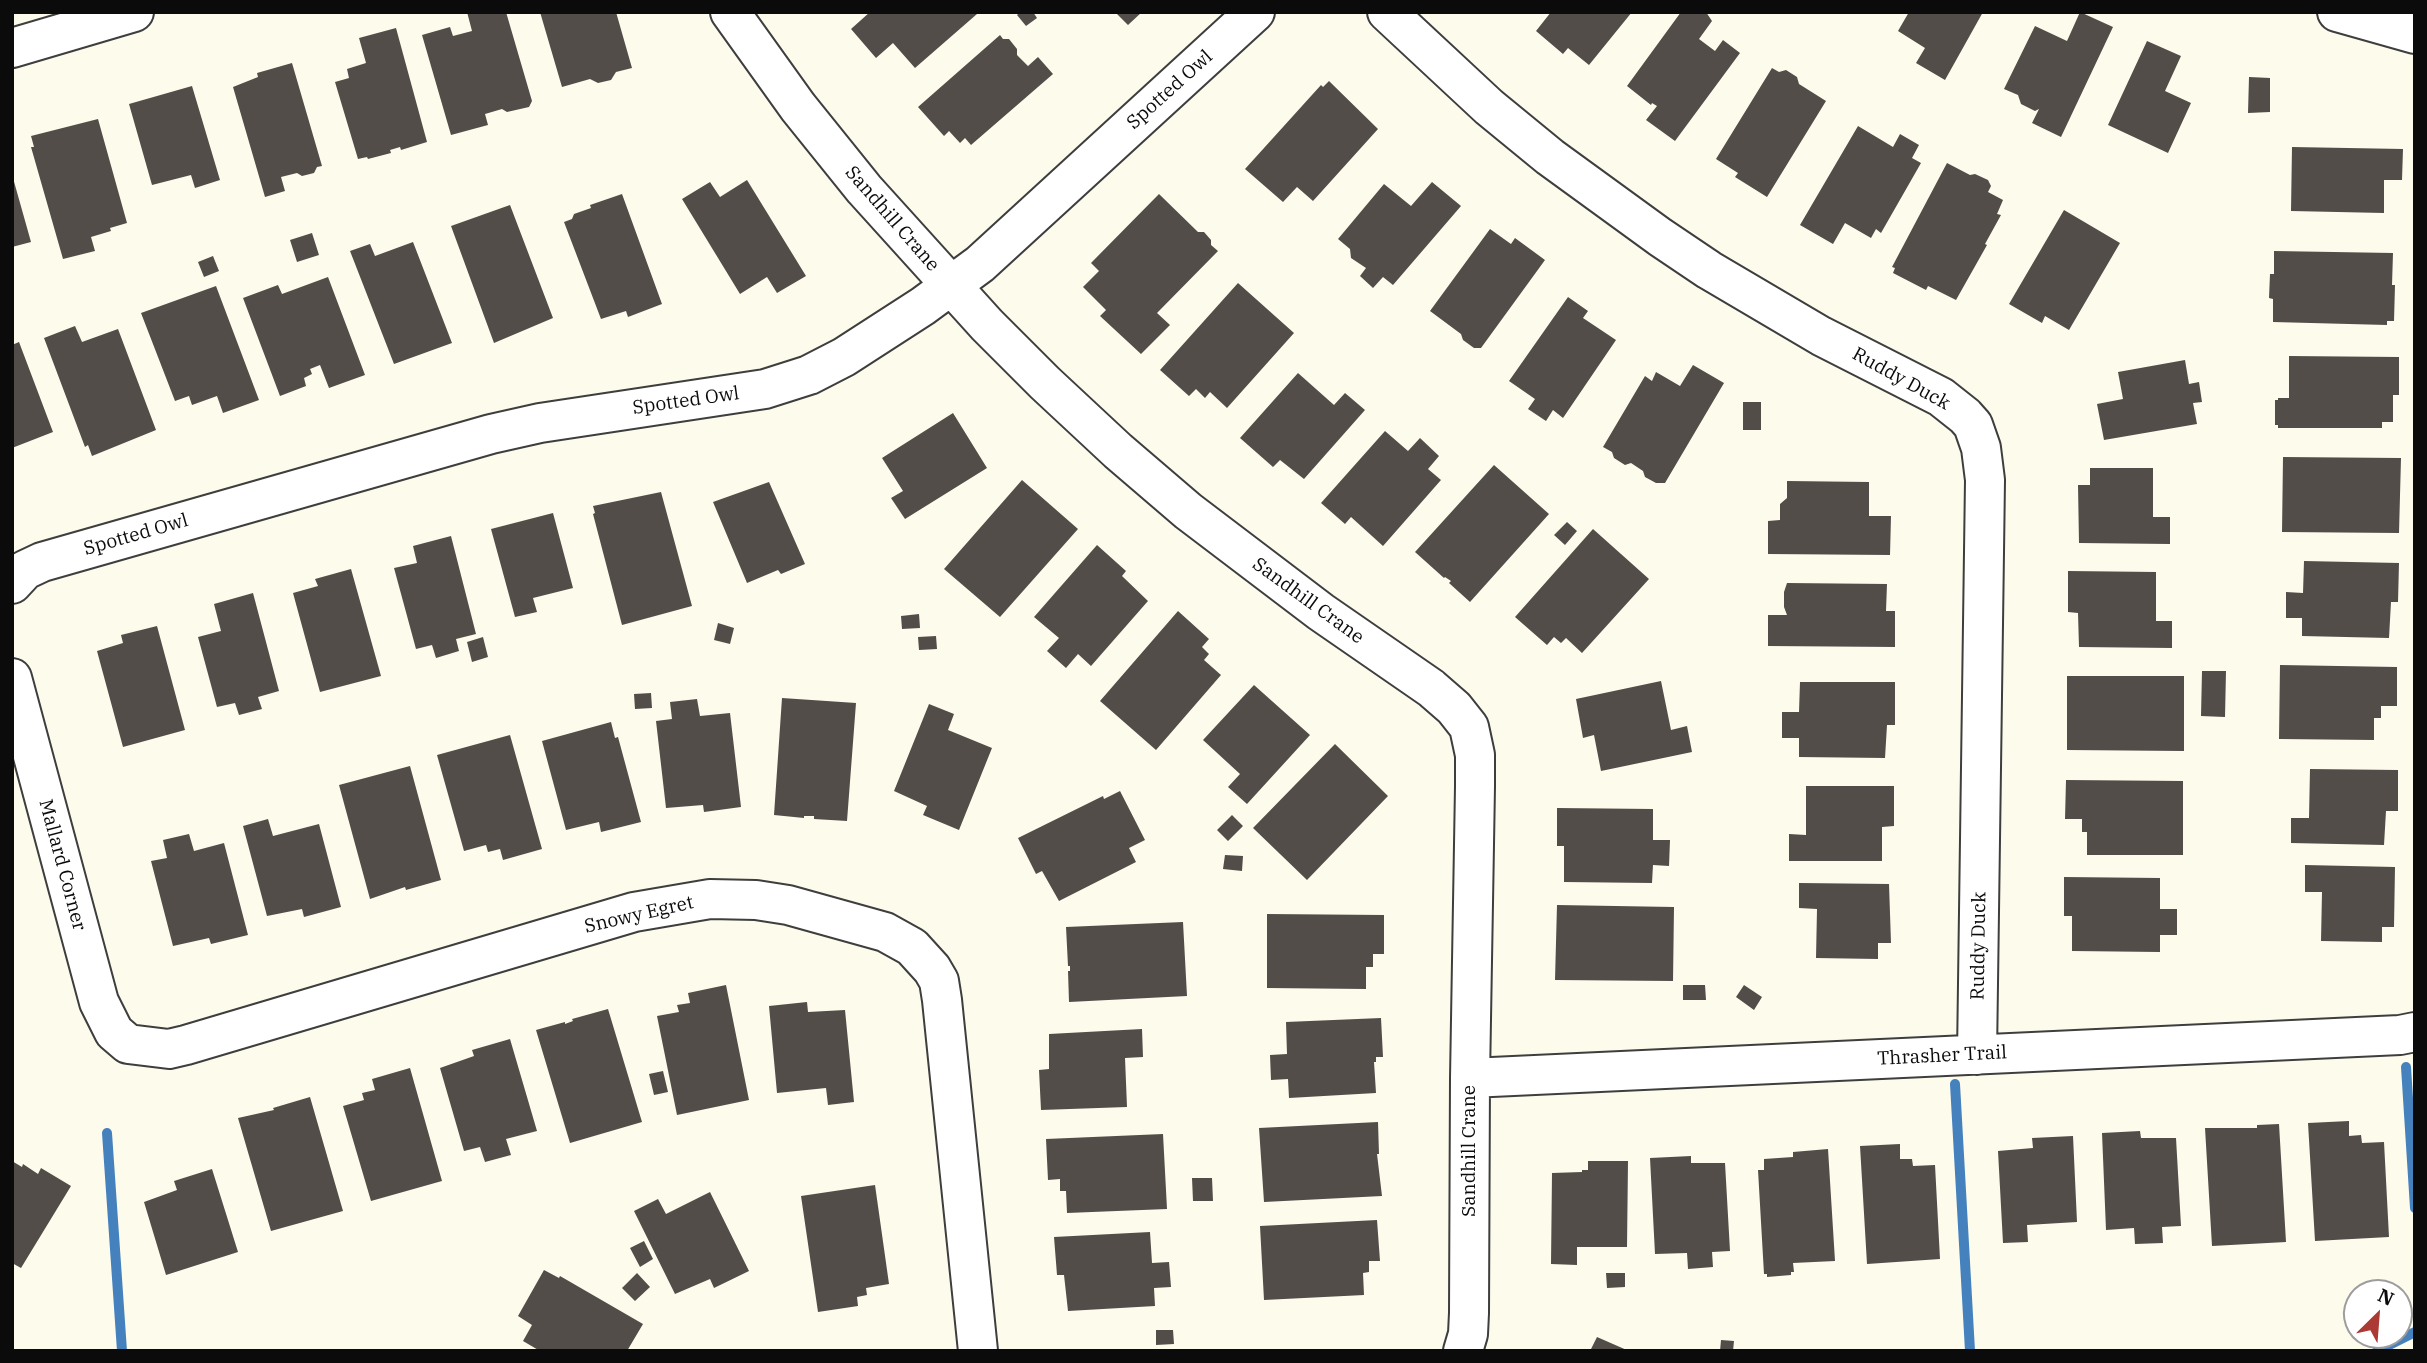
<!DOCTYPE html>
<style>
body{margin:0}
#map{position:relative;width:2427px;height:1363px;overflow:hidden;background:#fdfbeb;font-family:"IBM Plex Serif",serif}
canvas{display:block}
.frame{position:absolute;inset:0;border:14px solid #0b0b0b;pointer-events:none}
.north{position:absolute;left:2343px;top:1279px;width:70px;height:70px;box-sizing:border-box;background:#fff;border:2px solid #9d9d9d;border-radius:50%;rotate:25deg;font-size:19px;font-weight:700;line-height:28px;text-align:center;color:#0b0b0b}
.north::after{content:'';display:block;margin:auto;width:24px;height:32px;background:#aa3a33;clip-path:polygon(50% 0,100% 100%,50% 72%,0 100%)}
</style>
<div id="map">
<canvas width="2427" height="1363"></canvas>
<div class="frame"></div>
<div class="north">N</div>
</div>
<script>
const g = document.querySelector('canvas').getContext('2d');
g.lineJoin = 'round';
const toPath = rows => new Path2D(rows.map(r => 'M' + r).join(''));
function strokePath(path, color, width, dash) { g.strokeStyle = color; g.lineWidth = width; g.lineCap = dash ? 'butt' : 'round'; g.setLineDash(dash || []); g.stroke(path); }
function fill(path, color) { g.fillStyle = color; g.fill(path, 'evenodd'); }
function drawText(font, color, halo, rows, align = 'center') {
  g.font = font + ' "IBM Plex Serif",serif'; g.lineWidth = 7; g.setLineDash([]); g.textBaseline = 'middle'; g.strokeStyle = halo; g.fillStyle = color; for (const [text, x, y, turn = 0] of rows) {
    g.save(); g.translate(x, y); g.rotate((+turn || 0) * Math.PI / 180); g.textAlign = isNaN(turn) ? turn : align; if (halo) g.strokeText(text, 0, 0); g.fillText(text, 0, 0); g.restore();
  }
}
strokePath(toPath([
 [2406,1067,2415,1208],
 [1955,1084,1970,1351],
 [107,1133,122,1351],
 [2377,1351,2415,1332]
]), '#4581bd', 10);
fill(toPath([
 [467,12,506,12,532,101,529,107,507,112,502,109,485,114,488,125,451,135,422,35,450,27,453,36,472,31],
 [540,12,616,12,632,68,616,72,611,80,598,83,590,79,562,87],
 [870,12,975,12,977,14,915,68,893,43,876,58,851,29],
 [1020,12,1033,12,1037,18,1026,26,1017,15],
 [1115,12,1142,12,1128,25],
 [1551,12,1632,12,1589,65,1568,48,1563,54,1536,31],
 [1681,12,1706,12,1712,21,1699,39,1715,51,1723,40,1740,53,1675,141,1646,120,1657,106,1652,103,1651,105,1627,86],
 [1909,12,1983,12,1945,80,1916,63,1925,48,1898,31],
 [2080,12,2113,27,2061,137,2032,123,2039,109,2035,111,2021,104,2018,95,2004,89,2035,26,2067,41],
 [396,28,427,142,401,150,400,147,390,150,391,153,368,159,367,157,358,159,335,82,349,78,347,69,366,63,359,38],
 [1000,35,1003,39,1009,39,1017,49,1017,55,1028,66,1038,57,1053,74,971,145,965,138,960,143,949,131,944,136,918,107],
 [2147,41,2181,56,2165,91,2191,103,2168,153,2108,125],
 [292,63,322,166,317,167,314,173,302,176,297,173,281,177,285,191,265,197,233,87,258,77,257,73],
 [1772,68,1779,72,1786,70,1797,77,1799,84,1826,101,1767,197,1735,177,1738,173,1716,159],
 [2249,77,2270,78,2270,112,2248,113],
 [1329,81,1378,129,1313,201,1297,187,1283,202,1245,169,1321,85,1323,87],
 [192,86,220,180,195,188,191,175,152,185,129,104],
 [98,119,127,223,110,228,111,231,91,237,95,251,63,259,31,147,34,147,31,136],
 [1858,126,1893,147,1900,134,1919,145,1912,158,1921,163,1881,233,1876,229,1871,238,1845,223,1833,244,1800,225],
 [2292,147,2403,149,2402,180,2384,180,2384,213,2291,211],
 [1947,163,1970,175,1975,174,1988,180,1991,186,1988,192,2003,200,1997,214,2001,215,1985,244,1987,245,1956,300,1928,286,1926,290,1893,273,1895,268,1892,267],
 [13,178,31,242,12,247,12,179],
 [747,180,806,276,777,293,767,277,740,294,682,199,710,182,720,197],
 [1432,182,1461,206,1393,285,1383,277,1373,288,1360,276,1366,268,1351,258,1350,249,1338,239,1384,184,1411,206],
 [622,194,662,304,628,317,626,311,601,319,564,222,572,219,574,214,591,208,590,205],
 [1159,194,1198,232,1204,232,1211,240,1211,245,1218,251,1157,313,1170,325,1141,354,1100,316,1106,310,1083,287,1099,271,1091,263],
 [510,205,553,318,494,343,451,226],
 [2064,210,2120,243,2069,330,2045,316,2042,323,2009,304],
 [1490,229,1511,244,1515,238,1545,260,1481,348,1474,348,1463,340,1461,334,1430,311],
 [312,233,319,255,297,262,290,240],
 [413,242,452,343,394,364,350,251,370,244,375,256],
 [2274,251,2393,253,2392,285,2395,285,2394,321,2387,321,2387,325,2273,322,2273,299,2269,298,2270,274,2274,274],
 [213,256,219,271,204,277,198,262],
 [328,277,365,375,329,388,320,365,310,369,312,374,304,378,306,386,280,396,243,298,278,285,282,294],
 [1238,283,1294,333,1227,408,1210,392,1205,398,1196,389,1189,396,1160,370],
 [216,286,259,400,223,413,217,396,192,405,189,396,175,401,141,313],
 [1568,297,1588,311,1583,318,1616,340,1563,418,1553,410,1546,421,1528,409,1535,399,1509,381],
 [75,326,82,342,118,329,156,430,92,456,88,445,85,447,44,338],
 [19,342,53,432,12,448,12,345],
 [2289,356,2399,357,2399,395,2393,395,2393,422,2382,422,2382,428,2278,428,2278,425,2275,425,2275,400,2278,400,2278,398,2289,398],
 [2185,360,2189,384,2199,382,2202,402,2193,403,2197,424,2104,440,2097,404,2123,399,2118,372],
 [1693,365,1724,383,1665,483,1656,483,1645,477,1643,471,1631,463,1625,465,1614,458,1612,452,1603,447,1645,376,1652,381,1656,372,1680,386],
 [1298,373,1334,405,1345,393,1365,410,1304,479,1280,460,1273,467,1240,438],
 [1743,402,1761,402,1761,430,1743,430],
 [953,413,987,468,905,519,891,498,903,491,882,458],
 [1385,431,1408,451,1420,438,1439,456,1428,469,1441,480,1383,546,1351,517,1345,524,1321,503],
 [2283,457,2401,458,2399,533,2282,532],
 [1494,465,1549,514,1470,602,1449,583,1451,581,1445,577,1444,578,1415,552],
 [2090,468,2153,468,2153,517,2170,517,2170,544,2079,543,2078,485,2090,485],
 [1022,480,1078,529,1000,617,944,569],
 [1787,481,1869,482,1869,516,1891,516,1890,555,1768,554,1768,521,1780,520,1780,504,1787,498],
 [769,482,805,564,781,574,778,570,747,583,713,502],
 [661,492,692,606,622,625,593,514,595,513,593,506],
 [553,513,573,588,533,598,537,612,515,617,491,529],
 [1567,522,1577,531,1565,545,1554,535],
 [1593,529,1649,579,1582,653,1566,638,1561,643,1554,637,1547,645,1515,617],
 [451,536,476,634,456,639,459,651,436,658,432,645,416,649,394,568,417,563,413,546],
 [1097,545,1126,571,1122,576,1148,601,1091,666,1078,654,1066,668,1047,651,1059,638,1034,617],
 [2304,561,2399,563,2398,602,2391,602,2389,638,2302,636,2302,618,2286,618,2286,592,2303,593],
 [351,569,381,676,320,692,293,593,318,586,315,579],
 [2068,571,2156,572,2156,621,2172,621,2172,648,2079,647,2078,613,2068,612],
 [1787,583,1887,584,1886,611,1895,611,1895,647,1768,646,1768,615,1787,615,1784,607,1784,592],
 [253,593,279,691,258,697,262,709,239,715,235,703,217,707,198,637,221,631,214,604],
 [1178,611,1209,639,1202,647,1209,654,1204,660,1221,675,1156,750,1100,701],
 [919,614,920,628,902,629,901,616],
 [718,623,734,628,730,644,714,640],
 [157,626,185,730,123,747,97,651,123,643,121,635],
 [936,636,937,649,919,650,918,637],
 [483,637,488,657,472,662,467,642],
 [2280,665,2397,667,2397,706,2381,706,2381,718,2374,718,2374,740,2279,739],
 [2202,671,2226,671,2225,717,2201,716],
 [2067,676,2184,676,2184,751,2067,750],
 [1661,681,1671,730,1687,726,1692,752,1601,771,1594,735,1583,738,1576,699],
 [1800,682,1895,682,1895,725,1887,725,1885,758,1799,757,1799,738,1782,738,1782,712,1799,712],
 [1254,685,1310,735,1247,804,1228,787,1240,774,1203,740],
 [651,693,652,708,635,709,634,694],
 [782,698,856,703,847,821,814,819,814,816,804,816,804,818,774,815],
 [697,699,700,716,730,713,741,807,704,812,703,805,666,808,656,721,672,719,670,702],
 [929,704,954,714,948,730,992,748,959,830,923,815,927,806,894,791],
 [611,722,615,738,618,737,641,822,601,832,599,822,566,830,542,741],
 [510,735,542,849,503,860,500,849,488,852,486,845,464,851,437,755],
 [1335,744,1388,796,1307,880,1253,828],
 [410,766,441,880,406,890,405,887,370,899,339,785],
 [2310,769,2398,770,2398,811,2386,811,2384,845,2291,843,2291,818,2309,818],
 [2066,780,2183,781,2183,855,2087,855,2087,832,2082,832,2082,819,2065,819],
 [1806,786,1894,786,1894,826,1882,827,1882,861,1789,861,1789,834,1806,835],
 [1120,791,1145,840,1129,848,1136,862,1059,901,1042,871,1036,874,1018,838,1103,796,1104,799],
 [1557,808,1653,809,1653,840,1670,840,1669,866,1653,865,1652,883,1564,882,1564,846,1557,846],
 [1232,815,1243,826,1228,841,1217,830],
 [268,819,273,836,319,824,341,907,304,917,302,909,267,916,243,826],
 [189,834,194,851,224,843,248,935,211,944,209,938,173,946,151,861,167,858,163,840],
 [1225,855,1243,856,1242,871,1223,869],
 [2305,865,2395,867,2394,927,2382,927,2382,942,2321,941,2322,892,2305,892],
 [2064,877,2160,878,2160,909,2177,909,2177,935,2160,935,2160,952,2072,951,2072,916,2064,916],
 [1799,883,1889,884,1891,943,1878,943,1878,959,1816,958,1817,909,1799,908],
 [1557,905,1674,907,1673,981,1555,980],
 [1267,914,1384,915,1384,954,1373,954,1373,967,1366,967,1366,989,1267,988],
 [1183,922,1187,996,1069,1002,1068,971,1070,971,1070,966,1068,966,1066,927],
 [726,985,749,1100,677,1115,657,1016,679,1012,677,1005,690,1003,688,993],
 [1683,985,1705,985,1706,1000,1683,1000],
 [1744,985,1762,997,1754,1010,1736,997],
 [807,1002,808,1012,845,1010,854,1102,828,1105,826,1088,777,1093,769,1006],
 [608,1009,642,1122,570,1143,536,1030,565,1022,565,1024,573,1021,572,1019],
 [1381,1018,1383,1057,1376,1057,1376,1062,1374,1062,1376,1093,1289,1098,1288,1079,1271,1080,1270,1055,1287,1054,1286,1022],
 [1142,1029,1143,1057,1125,1058,1127,1107,1041,1110,1039,1070,1049,1069,1049,1034],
 [510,1039,537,1131,506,1139,511,1155,485,1162,480,1147,464,1151,440,1068,474,1056,472,1050],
 [410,1068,442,1181,371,1201,343,1106,364,1100,362,1093,375,1090,372,1079],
 [663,1071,668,1092,654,1095,649,1074],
 [310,1097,343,1211,271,1231,238,1118,274,1110,273,1108],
 [2349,1121,2349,1136,2361,1135,2362,1143,2384,1142,2389,1237,2315,1241,2308,1123],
 [1378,1122,1379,1154,1377,1154,1382,1196,1264,1202,1259,1128],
 [2279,1124,2286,1242,2212,1246,2205,1128,2257,1128,2257,1125],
 [2140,1131,2141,1138,2176,1138,2181,1226,2162,1227,2163,1243,2135,1244,2134,1228,2106,1230,2102,1133],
 [1163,1134,1167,1209,1067,1213,1066,1191,1060,1191,1060,1179,1048,1180,1046,1139],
 [2073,1136,2077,1222,2027,1225,2028,1242,2003,1243,1998,1151,2033,1148,2032,1138],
 [1900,1144,1900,1159,1912,1159,1913,1166,1935,1165,1940,1259,1867,1264,1860,1146],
 [1828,1149,1835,1261,1793,1263,1794,1272,1791,1272,1791,1275,1767,1277,1767,1274,1764,1274,1758,1170,1764,1170,1764,1159,1793,1157,1793,1152],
 [1691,1156,1691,1163,1725,1163,1730,1251,1712,1252,1713,1267,1688,1269,1687,1253,1655,1254,1650,1158],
 [12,1161,22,1167,23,1164,38,1174,41,1168,71,1186,21,1268,12,1263],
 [1588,1161,1628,1161,1627,1247,1577,1247,1577,1265,1551,1264,1552,1173,1582,1172,1582,1170,1588,1170],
 [212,1169,238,1252,166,1275,144,1202,177,1190,174,1181],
 [1192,1178,1212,1178,1213,1201,1193,1201],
 [875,1185,889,1284,866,1288,867,1295,857,1297,858,1306,818,1312,801,1196],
 [710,1192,749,1271,714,1288,710,1279,675,1294,634,1211,658,1199,666,1214],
 [1377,1220,1380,1261,1369,1261,1369,1272,1363,1273,1364,1295,1264,1300,1260,1226],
 [1150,1232,1152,1263,1169,1262,1171,1287,1154,1288,1155,1306,1068,1311,1064,1275,1057,1275,1054,1237],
 [644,1241,653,1259,640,1267,630,1248],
 [544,1270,559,1278,560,1276,643,1324,627,1351,540,1351,523,1341,532,1325,518,1316],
 [637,1273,650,1287,635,1301,622,1288],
 [1606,1273,1625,1273,1625,1287,1607,1288],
 [1156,1330,1173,1330,1174,1344,1156,1345],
 [1597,1337,1629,1351,1590,1351],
 [1721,1340,1734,1341,1733,1351,1720,1351]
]), '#524d49');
const street = toPath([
 [730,12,798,107,864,189,987,325,1045,383,1118,451,1188,511,1321,612,1431,688,1454,708,1469,727,1475,755,1475,786,1470,1078,1469,1313,1468,1334,1463,1351],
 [1387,12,1489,107,1550,157,1660,237,1709,270,1821,336,1941,397,1965,416,1973,425,1981,448,1985,480,1977,1055],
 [2337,12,2415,34],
 [12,48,134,12],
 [12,584,25,570,42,562,491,434,540,423,765,389,809,375,844,357,923,306,980,264,1255,12],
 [12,678,99,1002,114,1032,128,1044,169,1049,186,1045,634,912,710,899,756,900,788,905,885,932,912,947,932,969,939,981,942,1000,978,1351],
 [1470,1078,2400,1035,2415,1032]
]);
strokePath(street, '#3e3e3e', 42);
strokePath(street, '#fff', 38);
drawText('19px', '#0b0b0b', '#fff', [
 ["Spotted Owl",1170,90,-42],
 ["Sandhill Crane",892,219,49],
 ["Ruddy Duck",1901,379,29],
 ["Spotted Owl",686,401,-8],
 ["Spotted Owl",136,535,-16],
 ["Sandhill Crane",1308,601,36],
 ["Mallard Corner",62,865,75],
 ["Snowy Egret",639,915,-13],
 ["Ruddy Duck",1979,946,-89],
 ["Thrasher Trail",1942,1056,-3],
 ["Sandhill Crane",1470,1151,-90]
]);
</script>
